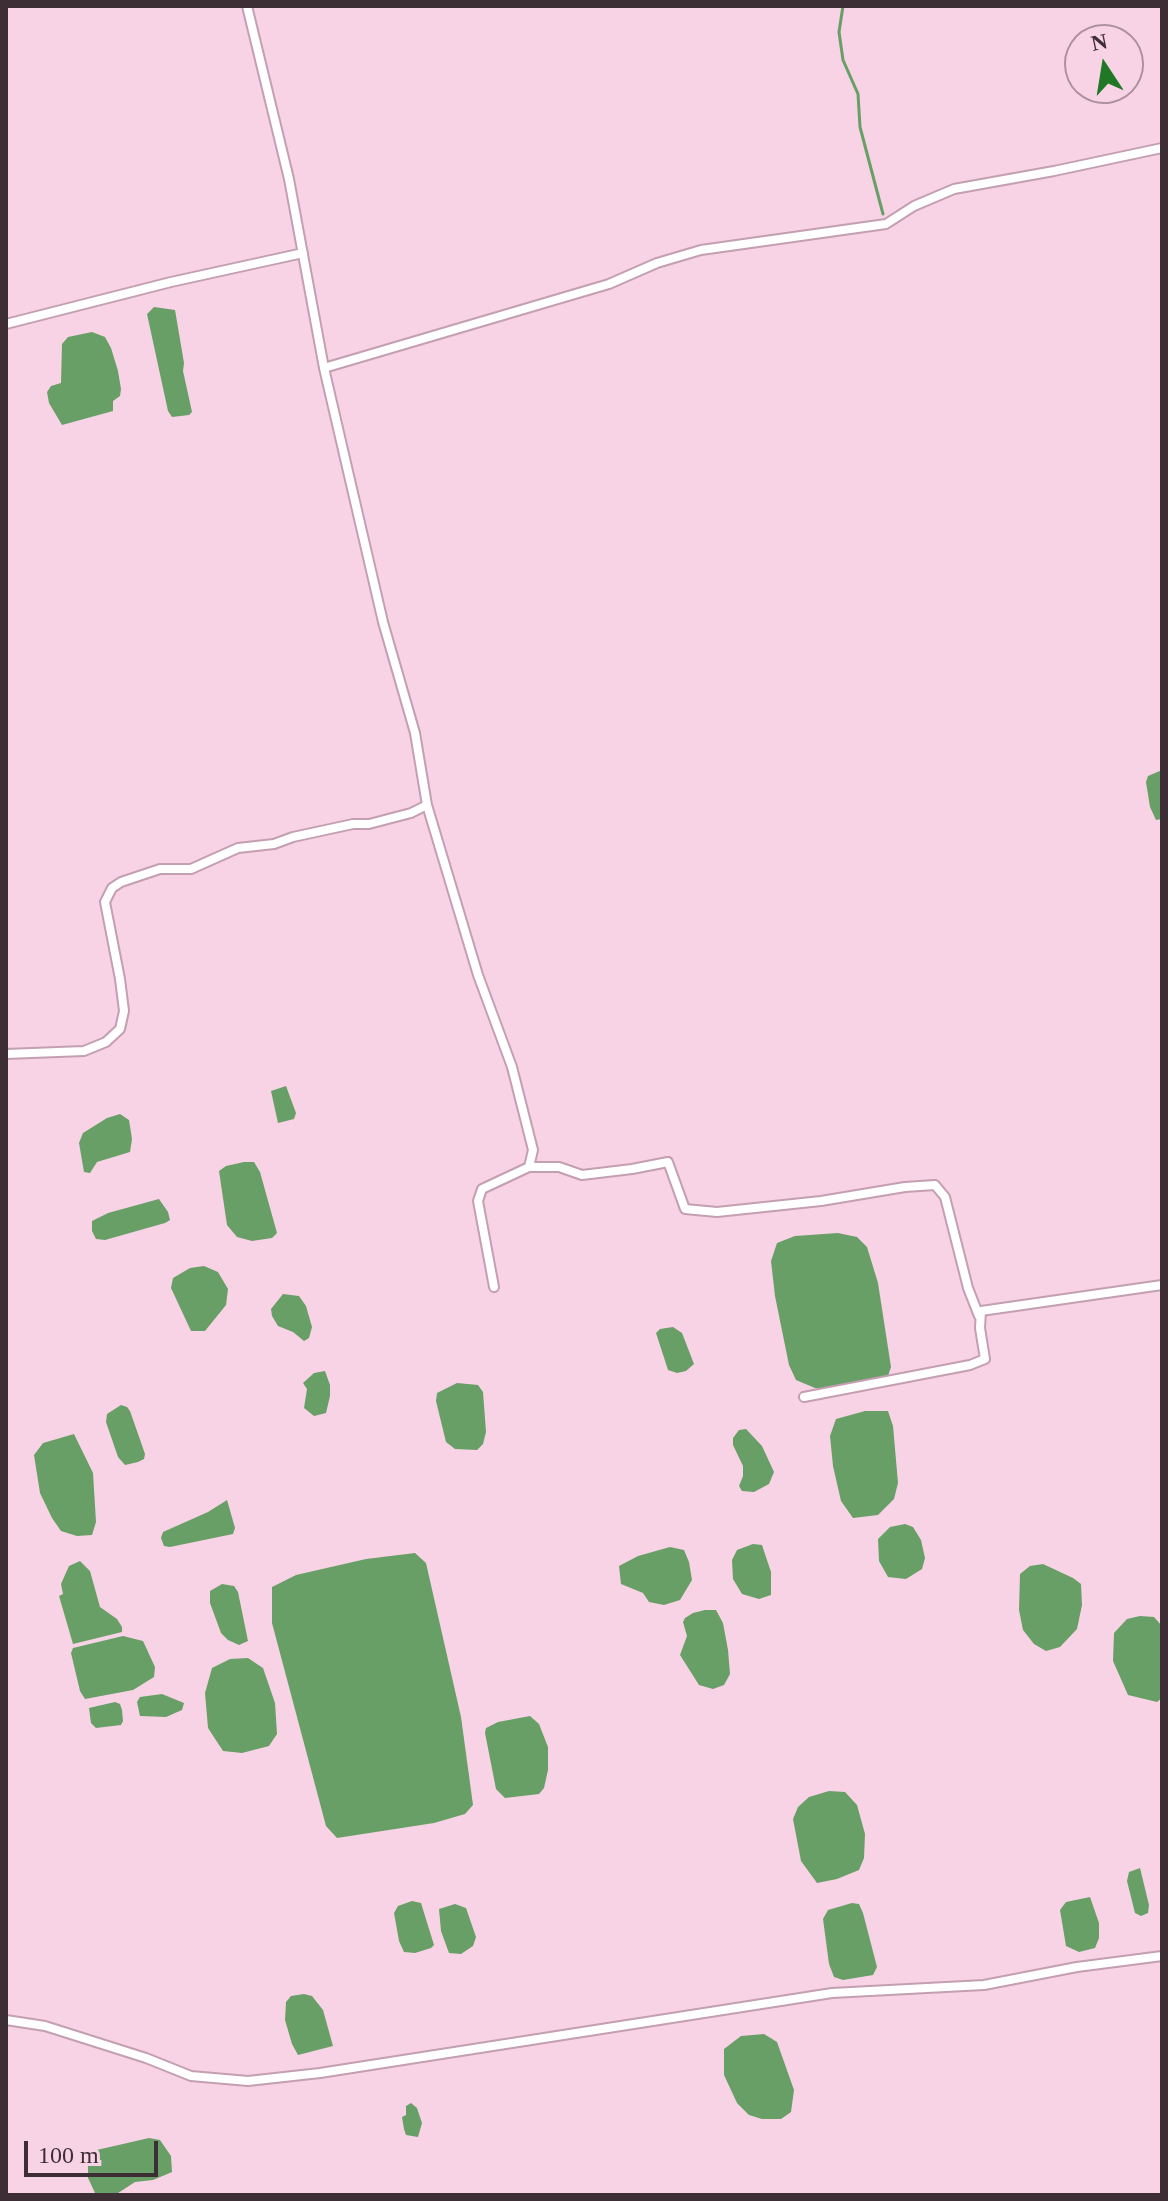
<!DOCTYPE html>
<style>
body{margin:0}
#map{position:relative;width:1168px;height:2201px;overflow:hidden;background:#f8d3e5;font-family:Georgia,serif}
canvas{display:block}
.frame{position:absolute;inset:0;border:8px solid #3d2e35;pointer-events:none}
.north{position:absolute;left:1064px;top:24px;width:80px;height:80px;box-sizing:border-box;background:#f8d3e5;border:2px solid #ad919f;border-radius:50%;rotate:348deg;font-size:22px;font-weight:700;line-height:32px;text-align:center;color:#3d2e35}
.north::after{content:'';display:block;margin:auto;width:28px;height:36px;background:#207826;clip-path:polygon(50% 0,100% 100%,50% 72%,0 100%)}
.scale{position:absolute;left:24px;top:2141px;width:134px;height:36px;box-sizing:border-box;border:4px solid #3d2e35;border-top:0;padding-left:10px;font-size:24px;line-height:28px;white-space:nowrap;color:#3d2e35;-webkit-text-stroke:6px #f8d3e5;paint-order:stroke}
</style>
<div id="map">
<canvas width="1168" height="2201"></canvas>
<div class="frame"></div>
<div class="north">N</div>
<div class="scale">100 m</div>
</div>
<script>
const g = document.querySelector('canvas').getContext('2d');
g.lineJoin = 'round';
function fill(path, color) { g.fillStyle = color; g.fill(path, 'evenodd'); }
const toPath = rows => new Path2D(rows.map(r => 'M' + r).join(''));
function strokePath(path, color, width, dash) { g.strokeStyle = color; g.lineWidth = width; g.lineCap = dash ? 'butt' : 'round'; g.setLineDash(dash || []); g.stroke(path); }
fill(toPath([
 [154,307,175,310,184,363,183,371,192,412,189,415,172,417,168,411,147,314],
 [92,332,105,337,111,348,118,371,121,389,120,396,113,401,113,411,62,425,49,403,47,392,51,386,61,383,62,344,68,337],
 [1162,770,1162,819,1156,820,1150,807,1146,782,1148,776],
 [286,1086,296,1113,294,1119,278,1123,271,1091],
 [120,1114,129,1120,132,1139,130,1152,97,1162,90,1173,84,1172,79,1143,83,1133,107,1118],
 [244,1162,254,1162,260,1172,277,1233,272,1238,252,1241,237,1237,227,1225,219,1171,226,1166],
 [159,1199,168,1212,170,1220,165,1223,105,1240,96,1239,92,1231,92,1221,108,1213],
 [838,1233,857,1237,867,1247,878,1283,891,1367,888,1376,833,1389,815,1388,796,1380,789,1365,775,1296,771,1261,777,1243,795,1236],
 [204,1266,218,1272,228,1289,226,1305,205,1331,191,1331,171,1288,173,1278,190,1268],
 [283,1294,299,1296,306,1306,312,1327,309,1338,304,1341,293,1332,278,1326,272,1316,271,1309],
 [673,1327,682,1333,694,1364,686,1371,677,1373,668,1370,656,1333,660,1329],
 [325,1371,330,1385,330,1396,326,1413,314,1416,304,1408,307,1389,303,1383,314,1373],
 [457,1383,478,1385,483,1392,486,1432,483,1444,477,1450,455,1449,446,1442,436,1401,437,1393],
 [121,1405,127,1407,130,1411,145,1454,144,1459,138,1462,125,1465,118,1457,106,1422,107,1414],
 [865,1411,888,1411,893,1426,898,1483,894,1499,878,1515,853,1518,841,1501,833,1466,830,1436,836,1419],
 [746,1429,762,1446,774,1472,769,1484,754,1492,742,1491,739,1486,743,1476,743,1466,733,1445,733,1438,739,1430],
 [74,1434,93,1473,96,1522,92,1535,77,1536,61,1531,52,1518,40,1493,34,1455,43,1443],
 [227,1500,235,1528,233,1534,170,1547,164,1546,161,1538,163,1532,208,1512],
 [905,1524,913,1527,921,1540,925,1558,922,1569,906,1579,888,1577,879,1561,878,1539,890,1527],
 [753,1544,762,1545,771,1572,771,1595,759,1599,742,1594,733,1579,732,1560,737,1550],
 [670,1547,684,1550,689,1562,692,1580,680,1600,664,1605,649,1602,643,1593,621,1584,619,1566,638,1556],
 [415,1553,426,1563,461,1717,473,1805,465,1814,434,1823,337,1838,326,1826,272,1623,272,1587,296,1575,366,1559],
 [80,1561,90,1571,100,1607,117,1619,122,1627,122,1632,73,1644,59,1596,63,1594,61,1584,69,1566],
 [1043,1564,1073,1578,1081,1584,1082,1605,1077,1629,1060,1647,1046,1651,1034,1644,1023,1630,1019,1610,1020,1574,1030,1566],
 [222,1584,234,1586,238,1592,248,1641,239,1645,228,1640,221,1633,210,1603,210,1591],
 [705,1610,716,1610,723,1623,728,1650,730,1674,724,1685,713,1689,699,1685,680,1655,687,1636,683,1622,685,1618,693,1613],
 [1140,1616,1154,1617,1162,1626,1162,1698,1157,1702,1128,1695,1113,1661,1114,1633,1127,1619],
 [123,1636,143,1641,155,1667,154,1677,133,1690,85,1699,80,1691,71,1653,73,1648],
 [248,1658,263,1668,275,1703,277,1734,269,1746,242,1753,223,1751,208,1728,205,1693,212,1668,230,1659],
 [162,1694,184,1703,182,1710,166,1717,140,1716,137,1702,140,1697],
 [115,1702,120,1704,122,1710,123,1721,121,1725,96,1728,91,1723,89,1708],
 [530,1716,539,1724,548,1747,548,1770,544,1788,539,1794,505,1798,496,1789,485,1733,486,1728,498,1722],
 [829,1791,845,1792,857,1805,865,1834,864,1858,859,1870,837,1879,817,1883,801,1861,793,1819,798,1807,809,1797],
 [1140,1868,1149,1905,1148,1913,1141,1916,1135,1913,1127,1881,1129,1872],
 [1090,1897,1099,1923,1099,1938,1095,1948,1079,1952,1066,1946,1060,1910,1066,1902],
 [412,1901,421,1903,434,1945,431,1948,415,1953,404,1952,399,1941,394,1913,398,1906],
 [852,1903,859,1904,863,1913,877,1967,873,1975,843,1980,834,1977,829,1964,823,1919,828,1910],
 [455,1904,466,1908,476,1937,473,1946,461,1954,449,1953,441,1931,439,1909],
 [304,1994,312,1996,323,2010,333,2046,298,2055,292,2044,285,2020,286,2002,291,1996],
 [764,2034,777,2042,794,2090,791,2112,781,2119,762,2119,749,2115,737,2103,724,2075,724,2049,741,2036],
 [411,2103,417,2108,422,2123,418,2137,406,2135,404,2129,402,2117,406,2115,406,2106],
 [149,2138,160,2140,171,2156,172,2172,153,2180,135,2182,115,2195,96,2195,88,2178,88,2152]
]), '#679f66');
strokePath(toPath([
 [843,6,839,32,843,60,858,94,860,127,883,214]
]), '#679f66', 3);
const street = toPath([
 [247,6,289,179,324,368,383,622,415,733,427,805,478,975,512,1067,533,1150,529,1167],
 [6,324,171,282,303,253],
 [324,368,609,284,657,263,701,250,886,224,914,206,954,189,1054,171,1162,148],
 [6,1054,84,1051,106,1042,120,1029,124,1011,120,979,105,902,112,888,121,882,160,869,191,869,238,848,274,844,293,837,353,824,369,824,411,813,427,805],
 [494,1287,478,1201,482,1189,529,1167,559,1167,582,1175,632,1169,668,1162,685,1209,717,1212,821,1201,905,1187,935,1185,945,1197,968,1288,979,1316],
 [804,1397,970,1365,985,1359,980,1328,981,1311,1162,1285],
 [6,2020,45,2026,146,2058,191,2076,248,2081,320,2073,832,1993,984,1985,1077,1967,1162,1956]
]);
strokePath(street, '#c39fb1', 12);
strokePath(street, '#fff', 8);
</script>
